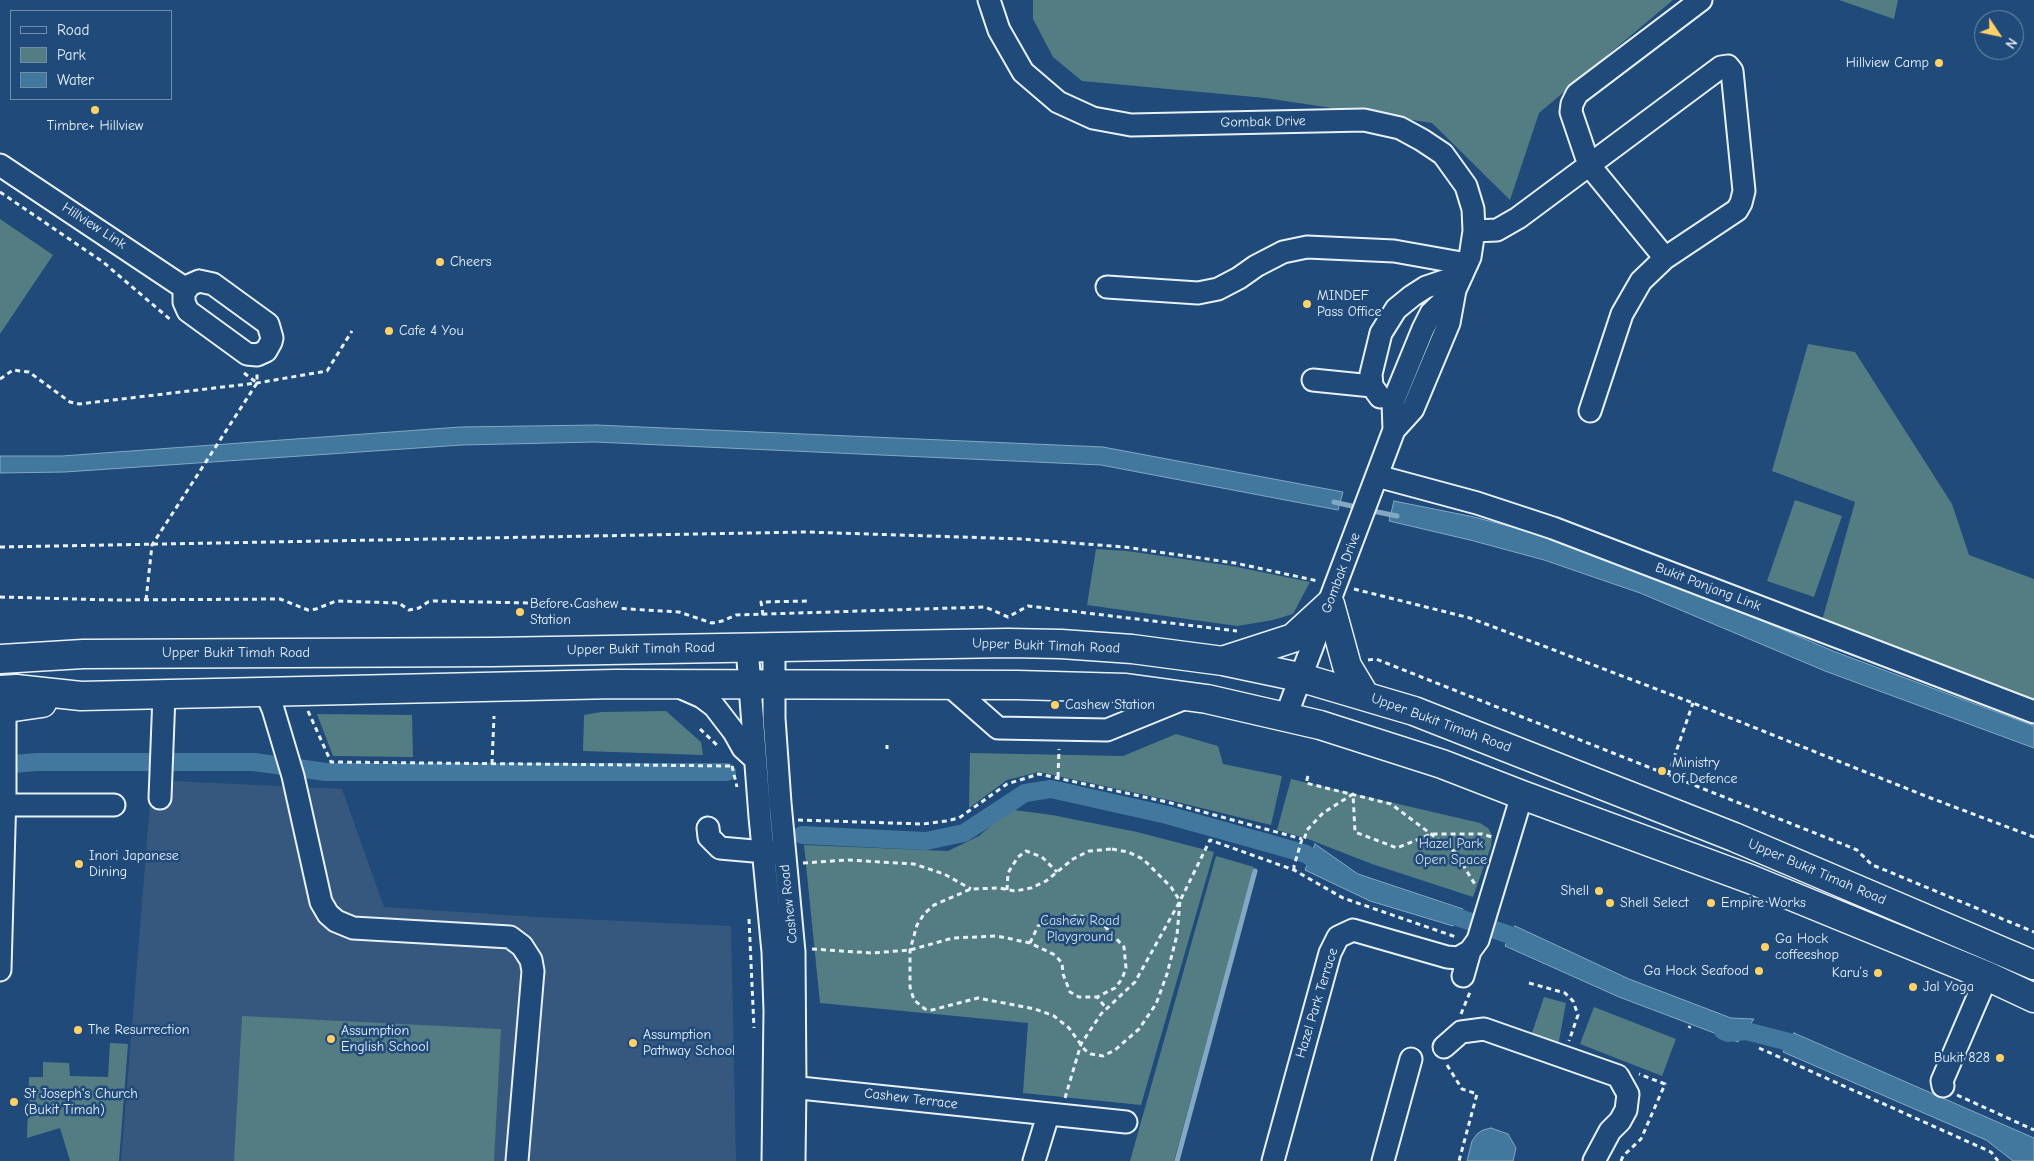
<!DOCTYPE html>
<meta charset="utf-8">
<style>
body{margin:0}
#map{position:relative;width:2034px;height:1161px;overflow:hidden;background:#1f4a7a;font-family:"Comic Neue",sans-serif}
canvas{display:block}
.legend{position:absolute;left:10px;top:10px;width:162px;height:90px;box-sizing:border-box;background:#1f4a7a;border:1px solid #6f8dac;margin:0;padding:6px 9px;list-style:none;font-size:15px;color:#e8f1f8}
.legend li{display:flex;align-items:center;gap:10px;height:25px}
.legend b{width:25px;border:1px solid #6f8dac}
.north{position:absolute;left:1974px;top:10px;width:50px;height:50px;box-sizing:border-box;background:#1f4a7a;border:1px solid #6f8dac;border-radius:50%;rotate:124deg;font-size:14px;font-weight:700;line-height:20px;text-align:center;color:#e8f1f8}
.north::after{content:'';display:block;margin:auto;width:18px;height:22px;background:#ffd166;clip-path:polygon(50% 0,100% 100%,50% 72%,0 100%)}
</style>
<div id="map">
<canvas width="2034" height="1161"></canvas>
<ul class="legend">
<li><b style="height:6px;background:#1f4a7a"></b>Road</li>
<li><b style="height:14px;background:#547c83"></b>Park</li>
<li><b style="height:14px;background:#42789e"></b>Water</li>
</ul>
<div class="north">N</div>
</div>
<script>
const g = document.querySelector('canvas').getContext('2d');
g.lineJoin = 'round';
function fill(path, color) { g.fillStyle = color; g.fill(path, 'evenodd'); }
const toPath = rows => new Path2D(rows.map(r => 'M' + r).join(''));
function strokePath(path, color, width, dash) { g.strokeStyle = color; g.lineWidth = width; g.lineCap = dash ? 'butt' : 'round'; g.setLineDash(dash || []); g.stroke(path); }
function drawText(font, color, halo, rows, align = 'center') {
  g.font = font + ' "Comic Neue",sans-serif'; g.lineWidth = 5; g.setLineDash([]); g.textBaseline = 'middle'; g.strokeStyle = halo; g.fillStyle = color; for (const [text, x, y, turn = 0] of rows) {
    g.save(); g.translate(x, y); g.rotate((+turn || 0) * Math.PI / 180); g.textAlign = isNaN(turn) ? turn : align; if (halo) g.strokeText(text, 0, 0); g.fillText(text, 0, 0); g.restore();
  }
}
fill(toPath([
 [152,780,342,789,384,907,537,917,731,926,736,1161,121,1161]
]), '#36587f');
fill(toPath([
 [1033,0,1673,0,1539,113,1510,200,1432,123,1265,98,1082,81,1053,57,1033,19],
 [1839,0,1898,0,1894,19],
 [0,219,53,255,0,334],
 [1808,344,1855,352,1952,504,1969,555,2034,579,2034,702,1822,621,1855,502,1772,471],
 [1795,500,1842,516,1814,597,1767,581],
 [1096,549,1127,551,1232,566,1310,582,1293,614,1273,620,1237,626,1087,605],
 [666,711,701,742,703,755,583,751,584,715,601,712],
 [317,714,412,715,413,757,333,756],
 [1176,734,1218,746,1223,764,1282,776,1271,825,1173,801,1039,772,1007,780,969,808,970,753,1123,756],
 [1291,779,1480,823,1488,828,1492,835,1491,846,1473,897,1372,864,1308,839,1277,830],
 [1014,810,1052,815,1137,832,1214,852,1141,1105,1023,1093,1028,1023,820,1003,804,845,948,851,979,836,1005,814],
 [1216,856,1254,867,1174,1161,1130,1161],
 [1544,997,1566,1003,1558,1046,1531,1036],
 [1594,1007,1676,1039,1662,1076,1580,1044],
 [242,1016,501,1029,494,1161,234,1161],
 [110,1043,128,1044,119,1161,70,1161,60,1128,27,1138,29,1077,43,1077,43,1062,69,1063,70,1076,108,1077]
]), '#547c83');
const water = toPath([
 [596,425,1103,447,1343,492,1338,510,1101,465,595,442,462,445,65,472,0,473,0,456,62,456,460,427,596,425],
 [1394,501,1474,517,1550,537,1647,572,1833,651,2034,726,2034,748,1825,671,1640,593,1544,560,1470,540,1389,521,1394,501],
 [1315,844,1358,874,1463,909,1453,926,1370,901,1305,870,1315,844],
 [1515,926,1629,979,1731,1018,1754,1019,1738,1042,1619,997,1505,946,1515,926],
 [1794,1033,2034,1138,2034,1161,2013,1161,1986,1140,1783,1052,1794,1033],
 [1491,1128,1508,1134,1516,1148,1513,1161,1467,1161,1472,1141,1477,1134,1483,1130,1491,1128]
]);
fill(water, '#42789e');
strokePath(water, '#84a8c2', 1);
strokePath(toPath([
 [1334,502,1360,508],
 [1368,510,1397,516],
 [1177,1161,1255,871]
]), '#84a8c2', 5);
strokePath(toPath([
 [0,765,37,762,254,762,326,772,727,772],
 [802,835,926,841,964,833,1025,793,1051,789,1167,815,1264,842,1306,854,1330,870],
 [1436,910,1510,935,1531,945],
 [1723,1031,1728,1033,1746,1031,1789,1042,1811,1052]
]), '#42789e', 18);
const minor = toPath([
 [989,0,999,30,1023,72,1058,102,1093,118,1131,125,1364,120,1400,128,1422,140,1443,154,1466,186,1473,209,1474,231,1470,257,1455,290,1449,323,1413,409,1394,430,1286,716],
 [0,165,186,289],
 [1474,231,1497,230,1518,218,1721,67,1728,66,1732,71,1744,191,1741,203,1737,210,1665,258,1641,281,1622,314,1590,411],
 [1665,258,1589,165,1571,112,1572,104,1577,94,1701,0],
 [199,281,213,284,268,324,272,338,271,342,266,351,257,355,247,354,188,311,184,302,184,293,190,285,199,281],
 [1107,287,1198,293,1218,289,1239,278,1256,266,1283,252,1307,247,1394,251,1467,264],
 [1313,380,1372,386,1380,397],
 [1372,386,1371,374,1381,333,1396,309,1412,296,1426,287,1462,275],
 [1394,430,1393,402,1423,329,1431,313,1455,290],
 [1377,476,1477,503,1553,528,2034,712],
 [747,647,760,817,773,952,775,1011,773,1161],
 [774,647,774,718,780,803,794,952,795,1087,794,1161],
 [949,685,998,728,1107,730,1188,697],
 [677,686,702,697,714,706,734,732,743,748,755,759],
 [266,693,273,709,293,776,321,902,328,914,336,921,353,928,510,937,522,946,531,960,533,971,517,1161],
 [160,798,164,695],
 [5,805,114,805],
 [708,828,709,837,720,848,776,853],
 [0,970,5,793,5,709],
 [1463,976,1470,951],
 [1444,1047,1461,1032,1484,1029,1618,1076,1628,1094,1626,1110,1620,1121,1610,1131,1594,1161],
 [781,1086,1126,1122],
 [1943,1086,1942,1081,1987,976],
 [1034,1161,1048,1115],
 [1273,1161,1330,953,1338,937,1353,930,1447,957,1458,958,1470,951,1478,940,1522,795],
 [1383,1161,1411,1059]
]);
const highway = toPath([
 [0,659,83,654,493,652,1008,643,1061,644,1132,649,1223,661,1299,677,1414,711,1734,837,2034,965],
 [1225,660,1293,638,1330,604,1347,666,1365,696],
 [0,690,16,689,81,696,615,684,1017,685,1126,688,1207,699,1320,725,1442,764,1522,795,1750,879,1987,976,2034,998],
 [0,709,42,703]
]);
strokePath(minor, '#e8f1f8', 25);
strokePath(highway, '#e8f1f8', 31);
strokePath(toPath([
 [0,192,103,262,172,321],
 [244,373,257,383],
 [0,379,13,370,29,372,70,402,79,404,257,383,327,371,352,331],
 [0,547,807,532,1022,539,1124,547,1235,563,1318,581],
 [1354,589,1470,618,1693,703,1928,797,2034,837],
 [0,597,113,600,280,599,308,610,316,609,336,601,399,603,409,610,419,608,428,602,433,601,530,603,679,612,712,623,722,621,736,615,985,607,1008,617,1028,606,1237,631],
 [146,600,152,545,257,383,257,372],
 [763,615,761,602,808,601],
 [1368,660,1376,659,1845,845,1857,850,1872,865,1880,868,2034,932],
 [308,711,331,762,732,766],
 [700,729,719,747],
 [887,749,887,745],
 [492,764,494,716],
 [732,766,737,787],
 [1668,775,1693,703],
 [1308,776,1306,783,1391,804,1455,852,1476,886],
 [1058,777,1059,749],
 [798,820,923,824,946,821,959,818,1007,784,1039,774,1167,802,1302,839],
 [1112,849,1128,852,1143,859,1171,887,1180,901,1177,935,1167,974,1156,1004,1139,1029,1115,1050,1103,1056,1091,1054,1085,1050,1069,1028,1054,1016,1035,1009,978,998,932,1010,925,1009,914,1000,910,987,910,950,917,925,924,914,934,905,971,889,999,888,1015,891,1031,888,1046,881,1073,859,1089,851,1112,849],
 [803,863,848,860,914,864,944,874,971,889],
 [1294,870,1294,866,1302,839,1304,840,1307,830,1323,813,1353,794,1355,832,1397,848,1431,834,1482,834,1492,837],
 [1007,890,1008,873,1011,868,1018,857,1026,851,1042,857,1057,872],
 [749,919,754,1028],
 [1030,943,1038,926,1046,922,1063,921,1074,916,1081,916,1102,923,1124,947,1126,968,1122,979,1115,988,1097,997],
 [812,949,872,953,910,950,953,938,997,936,1030,943,1055,955,1062,963,1063,974,1070,992,1079,997,1097,997,1106,1008],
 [1529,983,1565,993,1573,1001,1578,1015,1569,1041],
 [1461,1014,1470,992],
 [1689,1028,1690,1026],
 [1759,1048,1991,1152,1998,1161],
 [1447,1065,1462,1089,1477,1094,1459,1161],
 [1957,1095,2034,1130],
 [1065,1098,1081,1044,1101,1014,1135,982,1180,901,1210,840,1294,870,1343,898,1456,937],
 [1621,1161,1623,1156,1641,1139,1665,1084,1639,1074]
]), '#e8f1f8', 3, [5, 4]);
strokePath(minor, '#1f4a7a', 21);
strokePath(highway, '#1f4a7a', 28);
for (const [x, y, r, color] of [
 [1939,63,5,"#ffd166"],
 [95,110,5,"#ffd166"],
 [440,262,5,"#ffd166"],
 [1307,304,5,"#ffd166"],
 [389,331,5,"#ffd166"],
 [520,612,5,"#ffd166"],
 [1055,705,5,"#ffd166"],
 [1662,771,5,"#ffd166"],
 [79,864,5,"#ffd166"],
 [1599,891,5,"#ffd166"],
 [1610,903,5,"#ffd166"],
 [1711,903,5,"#ffd166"],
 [1765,947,5,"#ffd166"],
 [1759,971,5,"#ffd166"],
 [1878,973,5,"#ffd166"],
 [1913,987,5,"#ffd166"],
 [78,1030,5,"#ffd166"],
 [331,1039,5,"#ffd166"],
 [633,1043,5,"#ffd166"],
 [2000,1058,5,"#ffd166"],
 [14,1102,5,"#ffd166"]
]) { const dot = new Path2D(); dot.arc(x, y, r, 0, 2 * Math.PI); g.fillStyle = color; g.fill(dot); strokePath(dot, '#1f4a7a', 2); }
drawText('14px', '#e8f1f8', '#1f4a7a', [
 ["Hillview Camp",1929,63,"right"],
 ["Timbre+ Hillview",95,126,"center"],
 ["Cheers",450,262],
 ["MINDEF",1317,296],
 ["Pass Office",1317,312],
 ["Cafe 4 You",399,331],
 ["Before Cashew",530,604],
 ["Station",530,620],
 ["Cashew Station",1065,705],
 ["Ministry",1672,763],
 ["Of Defence",1672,779],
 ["Inori Japanese",89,856],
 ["Dining",89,872],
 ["Shell",1589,891,"right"],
 ["Shell Select",1620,903],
 ["Empire Works",1721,903],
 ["Ga Hock",1775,939],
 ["coffeeshop",1775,955],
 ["Ga Hock Seafood",1749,971,"right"],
 ["Karu’s",1868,973,"right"],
 ["Jal Yoga",1923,987],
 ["The Resurrection",88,1030],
 ["Assumption",341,1031],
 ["English School",341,1047],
 ["Assumption",643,1035],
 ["Pathway School",643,1051],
 ["Bukit 828",1990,1058,"right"],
 ["St Joseph's Church",24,1094],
 ["(Bukit Timah)",24,1110]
], 'left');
drawText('14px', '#e8f1f8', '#1f4a7a', [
 ["Gombak Drive",1263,122,-1],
 ["Hillview Link",94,226,33],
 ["Gombak Drive",1341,573,-69],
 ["Bukit Panjang Link",1708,587,21],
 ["Upper Bukit Timah Road",1046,646,2],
 ["Upper Bukit Timah Road",641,649,-1],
 ["Upper Bukit Timah Road",236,653],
 ["Upper Bukit Timah Road",1441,723,20],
 ["Upper Bukit Timah Road",1817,872,23],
 ["Cashew Road",789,904,-96],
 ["Hazel Park Terrace",1317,1003,-73],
 ["Cashew Terrace",911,1099,7]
]);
drawText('14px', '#d2dfe6', '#1f4a7a', [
 ["Hazel Park",1451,844],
 ["Open Space",1451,860],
 ["Cashew Road",1080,921],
 ["Playground",1080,937]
]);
</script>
